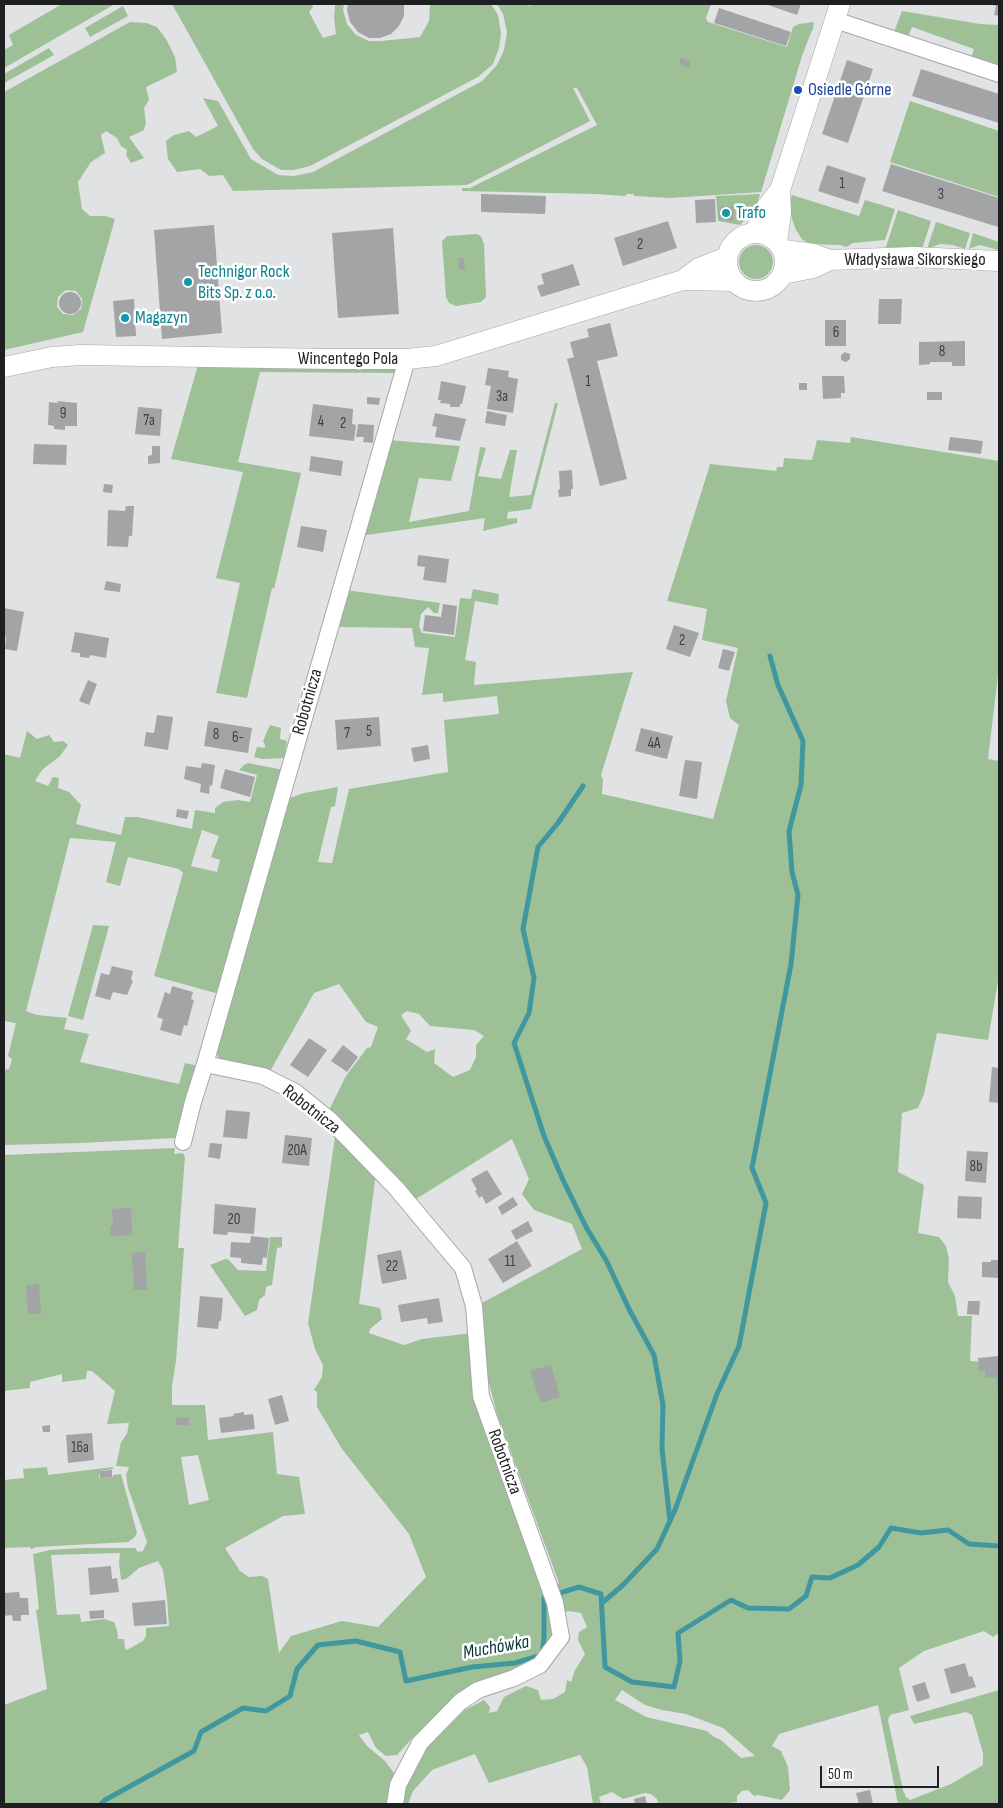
<!DOCTYPE html>
<meta charset="utf-8">
<style>
body{margin:0}
#map{position:relative;width:1003px;height:1808px;overflow:hidden;background:#e1e2e4;font-family:"Sofia Sans Condensed",sans-serif}
canvas{display:block}
.frame{position:absolute;inset:0;border:5px solid #1e1f20;pointer-events:none}
.scale{position:absolute;left:820px;top:1766px;width:119px;height:22px;box-sizing:border-box;border:2px solid #1e1f20;border-top:0;padding-left:6px;font-size:15px;line-height:18px;white-space:nowrap;color:#1e1f20;-webkit-text-stroke:4px #fff;paint-order:stroke}
</style>
<div id="map">
<canvas width="1003" height="1808"></canvas>
<div class="frame"></div>
<div class="scale">50 m</div>
</div>
<script>
const g = document.querySelector('canvas').getContext('2d');
g.lineJoin = 'round';
function fill(path, color) { g.fillStyle = color; g.fill(path, 'evenodd'); }
const toPath = rows => new Path2D(rows.map(r => 'M' + r).join(''));
function strokePath(path, color, width, dash) { g.strokeStyle = color; g.lineWidth = width; g.lineCap = dash ? 'butt' : 'round'; g.setLineDash(dash || []); g.stroke(path); }
function drawText(font, color, halo, rows, align = 'center') {
  g.font = font + ' "Sofia Sans Condensed",sans-serif'; g.lineWidth = 5; g.setLineDash([]); g.textBaseline = 'middle'; g.strokeStyle = halo; g.fillStyle = color; for (const [text, x, y, turn = 0] of rows) {
    g.save(); g.translate(x, y); g.rotate((+turn || 0) * Math.PI / 180); g.textAlign = isNaN(turn) ? turn : align; if (halo) g.strokeText(text, 0, 0); g.fillText(text, 0, 0); g.restore();
  }
}
fill(toPath([
 [62,4,115,4,4,68,4,50,13,45,9,35],
 [172,4,312,4,313,7,309,12,323,38,336,34,334,18,335,6,337,4,344,4,343,10,347,24,356,35,369,41,381,41,420,37,429,21,430,4,491,4,498,15,501,33,499,48,493,64,478,77,310,166,294,170,281,170,262,159,253,149],
 [497,4,527,4,529,6,532,4,711,4,706,18,708,22,787,47,793,27,799,24,814,22,813,30,812,30,802,56,761,192,671,198,634,196,634,194,627,194,625,196,596,194,462,191,462,188,470,188,597,125,577,88,573,88,590,121,467,185,233,191,223,175,209,176,200,169,177,172,168,159,166,141,174,135,189,131,196,137,218,126,203,98,218,101,251,159,278,175,294,176,313,172,482,81,497,65,504,50,507,32,503,14],
 [123,6,128,16,90,37,85,28],
 [902,11,980,24,999,25,999,73,969,63,974,49,912,27,906,42,892,37],
 [130,22,146,23,157,27,166,39,175,57,177,72,146,87,149,100,144,108,146,123,144,130,129,137,144,158,131,163,126,155,127,150,121,146,117,138,106,131,101,135,105,153,91,162,78,182,82,209,90,216,106,216,115,219,83,332,4,350,4,92],
 [66,290,76,291,82,299,81,309,73,315,63,314,57,307,58,297],
 [49,48,54,55,4,83,4,74],
 [910,101,999,131,999,197,890,162],
 [760,194,756,208,740,225,718,221,716,196],
 [792,195,859,216,865,200,895,209,885,240,853,243,846,247,840,245,809,244,802,239,796,230,788,207],
 [898,210,931,221,922,249,885,250],
 [936,222,970,233,965,249,953,245,940,244,927,249],
 [973,233,999,242,999,250,979,245,969,249],
 [477,234,481,236,484,244,486,297,481,302,456,306,449,303,446,297,442,241,447,236],
 '739 262a17 17 0 1 1 34 0a17 17 0 1 1-34 0Z',
 [198,365,396,368,396,373,260,372,238,462,301,473,274,589,272,588,247,698,216,693,240,583,216,578,243,472,171,459],
 [555,403,558,403,531,509,508,512,507,519,517,518,517,523,483,531,485,518,360,536,388,440,460,446,451,481,419,478,409,522,469,511,480,447,486,448,478,476,501,479,510,450,517,450,509,497,531,495],
 [851,437,999,461,999,667,988,759,999,761,999,975,988,1040,937,1033,924,1094,918,1108,902,1113,898,1172,924,1185,918,1233,939,1237,946,1246,949,1259,948,1282,955,1296,958,1316,972,1316,970,1361,990,1362,999,1359,999,1633,993,1637,984,1631,924,1651,899,1668,909,1710,890,1715,888,1720,903,1790,906,1797,910,1800,951,1784,983,1765,983,1753,972,1715,966,1712,914,1724,910,1716,999,1690,999,1804,898,1804,878,1705,779,1734,772,1746,781,1751,788,1767,790,1790,782,1800,758,1795,754,1796,748,1790,742,1791,737,1796,737,1802,723,1804,658,1804,657,1799,651,1794,645,1793,623,1799,612,1792,599,1797,601,1804,593,1804,587,1767,580,1755,489,1783,475,1754,432,1770,413,1791,408,1804,403,1804,405,1790,427,1748,465,1710,484,1700,490,1707,489,1713,497,1711,504,1697,526,1686,538,1690,541,1700,553,1699,565,1692,567,1680,571,1682,575,1670,585,1654,578,1640,579,1632,587,1627,581,1613,568,1611,552,1616,554,1631,552,1639,538,1659,468,1692,457,1694,454,1700,417,1733,397,1755,386,1756,376,1748,368,1732,359,1735,367,1746,385,1761,394,1773,392,1804,4,1804,4,1705,47,1689,36,1610,39,1609,33,1554,50,1550,83,1548,135,1548,138,1552,143,1551,147,1542,128,1488,126,1475,129,1467,116,1466,121,1442,127,1434,129,1423,107,1424,115,1391,92,1371,87,1371,86,1379,62,1382,62,1374,30,1382,30,1388,4,1391,4,1155,175,1148,174,1154,183,1153,185,1157,178,1248,184,1248,176,1361,172,1386,172,1405,205,1405,208,1440,273,1432,277,1474,299,1477,305,1514,283,1516,225,1548,240,1571,249,1577,262,1576,268,1579,279,1653,291,1636,342,1621,378,1627,426,1577,409,1534,342,1449,317,1407,317,1392,314,1390,322,1377,323,1365,315,1349,308,1323,336,1130,376,1173,359,1304,380,1308,382,1319,370,1329,369,1333,404,1345,422,1339,472,1333,480,1396,550,1589,559,1583,497,1414,488,1379,480,1304,582,1249,572,1224,534,1210,522,1194,529,1179,512,1139,416,1199,328,1112,346,1076,367,1048,371,1047,378,1027,366,1022,339,984,314,993,269,1073,225,1066,215,1052,245,940,290,798,304,793,338,787,335,806,331,807,318,862,332,863,349,789,448,772,444,720,499,714,497,696,443,702,443,693,422,695,429,648,415,647,412,628,337,627,317,702,315,701,346,590,440,603,438,613,434,613,428,607,421,614,419,626,422,633,455,637,460,598,471,599,473,589,499,594,498,605,475,601,465,660,476,662,474,685,633,672,601,775,603,780,602,794,713,819,739,725,730,718,726,701,738,648,702,640,707,609,667,601,708,471,710,464,776,471,777,467,783,467,784,458,812,460,817,440,850,443],
 [407,1011,419,1014,430,1026,474,1030,484,1036,476,1045,476,1057,470,1070,453,1077,434,1063,435,1049,427,1052,406,1039,411,1031,401,1015],
 [198,1455,209,1500,189,1505,181,1457],
 [120,1553,119,1563,121,1580,126,1579,139,1568,158,1561,163,1570,167,1598,169,1626,146,1628,146,1636,143,1641,127,1650,125,1648,124,1639,118,1639,117,1630,114,1622,104,1619,81,1622,80,1614,57,1615,51,1555],
 [622,1690,645,1705,662,1710,686,1714,723,1728,755,1756,741,1758,721,1740,714,1737,707,1731,646,1717,630,1708,615,1700],
 [270,725,281,728,280,739,287,741,284,758,262,759,254,757,257,747,265,748,265,745,263,741],
 [27,731,37,739,49,735,54,742,63,741,68,745,60,756,42,770,35,781,48,786,53,777,59,778,58,788,69,792,81,805,76,824,121,835,125,817,138,817,192,829,195,810,215,813,215,808,223,802,238,800,250,802,257,775,239,770,244,765,248,763,283,770,219,994,154,976,183,873,179,869,128,857,120,886,106,882,116,842,70,838,26,1011,37,1015,67,1018,64,1029,89,1034,80,1062,179,1084,185,1063,199,1066,182,1130,175,1138,81,1143,4,1145,4,1070,9,1069,12,1059,8,1056,16,1023,4,1021,4,754,20,758],
 [202,830,219,836,211,857,220,860,217,872,191,866],
 [93,925,109,926,83,1020,68,1016],
 [270,1237,282,1237,282,1247,277,1248,272,1285,266,1287,265,1295,259,1300,257,1310,245,1316,210,1265,225,1259,229,1260,238,1270,266,1271],
 [47,1467,48,1475,113,1467,113,1469,99,1471,99,1478,113,1477,113,1475,121,1474,137,1533,134,1538,128,1542,37,1547,31,1549,30,1547,4,1548,4,1480,24,1478,23,1469]
]), '#9dc097');
strokePath(toPath([
 [583,786,558,823,538,847,523,929,534,978,529,1013,514,1043,544,1136,563,1180,586,1227,606,1260,630,1311,654,1355,663,1405,662,1449,670,1521],
 [602,1603,623,1585,657,1549,675,1510,717,1394,739,1346,766,1203,752,1168,791,964,798,895,792,872,789,831,801,785,803,741,778,685,770,656],
 [101,1804,105,1800,194,1751,201,1732,243,1708,266,1711,290,1696,297,1669,318,1645,356,1641,400,1652,406,1681,472,1667,515,1663,542,1655,544,1638,544,1598,579,1587,601,1594,605,1667,632,1682,674,1687,680,1661,678,1633,731,1600,748,1608,789,1609,806,1596,812,1577,830,1578,858,1565,879,1547,891,1528,921,1533,948,1530,969,1544,999,1546]
]), '#41979e', 5);
fill(toPath([
 [348,4,404,4,404,16,399,26,391,34,380,38,369,38,358,32,350,22,347,10],
 [765,4,801,4,797,15],
 [990,4,999,4,999,16,994,15,996,6],
 [719,8,791,32,786,46,714,23],
 [681,58,691,62,689,68,679,64],
 [847,60,873,69,848,143,822,134],
 [921,69,999,94,999,123,912,96],
 [891,164,999,198,998,227,882,191],
 [827,165,866,178,858,204,818,191],
 [481,194,546,196,545,214,481,212],
 [715,199,716,222,696,223,695,200],
 [720,206,734,207,733,221,719,219],
 [668,221,677,248,623,266,614,238],
 [214,225,222,333,162,339,154,230],
 [393,228,399,314,338,318,332,233],
 [458,258,464,258,465,269,459,269],
 [573,264,580,285,541,297,537,286,544,284,541,274],
 '59 303a11 11 0 1 1 22 0a11 11 0 1 1-22 0Z',
 [134,299,136,336,116,337,113,301],
 [879,299,902,299,901,324,878,324],
 [825,320,846,320,846,346,825,346],
 [610,323,618,356,597,361,627,479,600,486,567,359,574,357,570,342,589,337,587,329],
 [965,341,965,366,952,366,952,362,930,362,930,364,919,365,919,342],
 [845,352,850,354,850,359,846,362,841,360,841,355],
 [488,368,509,371,508,377,518,379,513,413,487,409,491,386,485,385],
 [822,376,844,376,845,393,841,393,841,398,823,399],
 [441,381,466,386,462,404,460,404,460,407,450,407,450,404,440,403,441,400,438,400],
 [799,383,807,383,807,390,799,390],
 [927,392,942,392,942,400,927,400],
 [367,397,380,398,379,405,367,404],
 [57,401,77,403,77,426,65,426,65,430,54,429,54,426,48,425,49,402,58,403],
 [313,404,353,409,352,424,356,425,354,441,309,436],
 [138,407,162,409,160,436,135,434],
 [487,411,507,415,505,426,485,423],
 [435,413,466,419,460,441,435,437,437,427,432,426],
 [358,424,374,425,373,443,363,442,364,437,356,437],
 [950,437,983,441,981,454,948,450],
 [34,444,67,445,66,465,33,464],
 [152,446,160,446,160,463,148,464,148,456,152,455],
 [311,456,343,461,341,476,309,471],
 [572,470,573,489,571,489,571,496,559,497,558,490,560,489,559,471],
 [104,484,113,485,112,493,103,492],
 [126,506,134,506,132,536,129,536,128,547,107,546,108,510,125,511],
 [301,526,327,530,323,552,297,547],
 [418,555,449,559,446,583,423,580,425,567,417,566],
 [106,581,121,584,120,592,104,590],
 [443,604,457,606,454,635,423,631,425,615,441,617],
 [4,608,24,612,17,651,5,649,6,637,4,637],
 [674,625,699,633,690,657,666,649],
 [75,632,109,638,106,658,90,655,89,658,80,657,80,653,71,652],
 [723,649,735,652,729,671,718,668],
 [88,680,97,684,89,705,79,701],
 [157,715,173,717,168,750,144,746,146,732,154,733],
 [379,717,381,746,337,750,335,720],
 [208,721,252,728,248,753,204,746],
 [641,728,673,736,667,759,635,751],
 [428,745,430,759,414,762,411,748],
 [685,760,702,762,697,799,679,796],
 [202,763,215,765,212,786,210,785,209,794,200,792,201,784,184,779,186,766,201,768],
 [225,769,255,777,250,797,220,788],
 [177,809,189,811,187,819,176,817],
 [112,966,133,971,131,979,133,981,127,995,113,992,110,1000,95,996,101,973,109,975],
 [172,986,193,992,191,999,194,1000,187,1026,184,1025,181,1036,160,1030,163,1019,157,1017,165,992,170,994],
 [309,1038,327,1050,308,1077,290,1065],
 [343,1045,358,1057,347,1072,331,1061],
 [992,1067,999,1068,999,1103,989,1102],
 [226,1110,250,1112,247,1139,223,1137],
 [285,1135,312,1138,309,1166,282,1163],
 [210,1143,222,1144,220,1159,208,1157],
 [967,1151,988,1152,986,1183,965,1181],
 [487,1170,502,1194,486,1204,482,1196,479,1198,475,1191,477,1190,471,1179],
 [958,1196,982,1197,981,1219,957,1218],
 [513,1197,518,1205,502,1215,498,1207],
 [215,1204,256,1208,254,1234,228,1232,227,1235,213,1234],
 [131,1208,132,1235,111,1236,110,1226,113,1226,112,1209],
 [528,1221,533,1231,516,1240,511,1231],
 [251,1236,269,1238,267,1258,263,1257,262,1265,241,1263,241,1258,230,1257,231,1242,250,1243],
 [517,1241,532,1266,503,1283,488,1259],
 [401,1250,407,1279,382,1284,377,1255],
 [145,1252,147,1290,134,1290,132,1253],
 [991,1260,999,1260,999,1278,982,1277,982,1262,991,1262],
 [39,1284,41,1314,28,1314,26,1285],
 [200,1296,223,1298,221,1321,219,1321,218,1329,197,1327],
 [439,1298,443,1322,428,1324,427,1318,401,1322,398,1305],
 [968,1301,980,1301,979,1315,967,1314],
 [999,1356,999,1394,998,1394,996,1377,985,1378,985,1371,979,1371,978,1358],
 [551,1365,560,1397,541,1403,530,1371],
 [282,1395,289,1421,275,1425,268,1399],
 [244,1412,244,1415,253,1414,255,1429,221,1433,219,1418,234,1416,233,1414],
 [189,1417,189,1425,176,1425,176,1418],
 [50,1425,50,1432,43,1432,42,1426],
 [92,1433,94,1460,68,1463,66,1435],
 [112,1470,112,1477,100,1478,99,1471],
 [111,1566,112,1579,117,1578,119,1592,90,1595,88,1568],
 [19,1592,20,1598,28,1598,29,1615,21,1615,21,1621,13,1621,12,1615,4,1616,4,1593],
 [165,1600,167,1624,134,1626,132,1603],
 [104,1610,104,1618,90,1619,89,1611],
 [965,1663,969,1677,972,1676,976,1687,951,1694,944,1669],
 [925,1682,930,1698,917,1702,912,1686],
 [870,1790,873,1804,859,1804,856,1793],
 [645,1796,647,1804,635,1804,634,1799]
]), '#a2a4a5');
const minor = toPath([
 [835,20,999,74],
 [183,1142,193,1102,205,1064],
 [395,1804,398,1785,420,1743,460,1702,478,1690,514,1678,540,1665,561,1637,555,1603,481,1396,474,1306,463,1268,396,1188,330,1120,295,1092,263,1076,205,1064,407,359]
]);
const tertiary = toPath([
 [755,232,766,208,780,190,840,4],
 '727 262a29 29 0 1 1 58 0a29 29 0 1 1-58 0Z',
 [777,241,781,213,780,190],
 [784,250,814,254,830,260],
 [783,274,813,268,830,260,914,257,999,261],
 [683,280,699,268,727,257],
 [4,367,52,357,81,355,330,359,407,359,436,356,683,280,734,281]
]);
strokePath(minor, '#a4a6a7', 18);
strokePath(tertiary, '#a4a6a7', 21);
strokePath(minor, '#fff', 16);
strokePath(tertiary, '#fff', 20);
for (const [x, y, r, color] of [
 [798,90,5,"#1a4fb4"],
 [726,213,5,"#0f9aa8"],
 [188,282,5,"#0f9aa8"],
 [125,318,5,"#0f9aa8"]
]) { const dot = new Path2D(); dot.arc(x, y, r, 0, 2 * Math.PI); g.fillStyle = color; g.fill(dot); strokePath(dot, '#fff', 2); }
drawText('15px', '#3f4041', null, [
 ["1",842,184],
 ["3",941,195],
 ["2",640,245],
 ["6",836,333],
 ["8",942,352],
 ["1",588,382],
 ["3a",502,397],
 ["9",63,414],
 ["7a",149,421],
 ["4",321,422],
 ["2",343,424],
 ["2",682,641],
 ["5",369,732],
 ["7",347,734],
 ["8",216,735],
 ["6-",238,738],
 ["4A",654,744],
 ["20A",297,1151],
 ["8b",976,1167],
 ["20",234,1220],
 ["11",510,1262],
 ["22",392,1267],
 ["16a",80,1448]
]);
drawText('18px', '#164399', '#fff', [
 ["Osiedle Górne",808,90]
], 'left');
drawText('18px', '#0d838f', '#fff', [
 ["Trafo",736,213],
 ["Technigor Rock",198,272],
 ["Bits Sp. z o.o.",198,293],
 ["Magazyn",135,318]
], 'left');
drawText('18px', '#1e1f20', '#fff', [
 ["Władysława Sikorskiego",915,260],
 ["Wincentego Pola",348,359],
 ["Robotnicza",308,702,-74],
 ["Robotnicza",311,1110,38],
 ["Robotnicza",504,1462,70]
]);
drawText('italic 19px', '#093437', '#fff', [
 ["Muchówka",496,1648,-10]
]);
</script>
